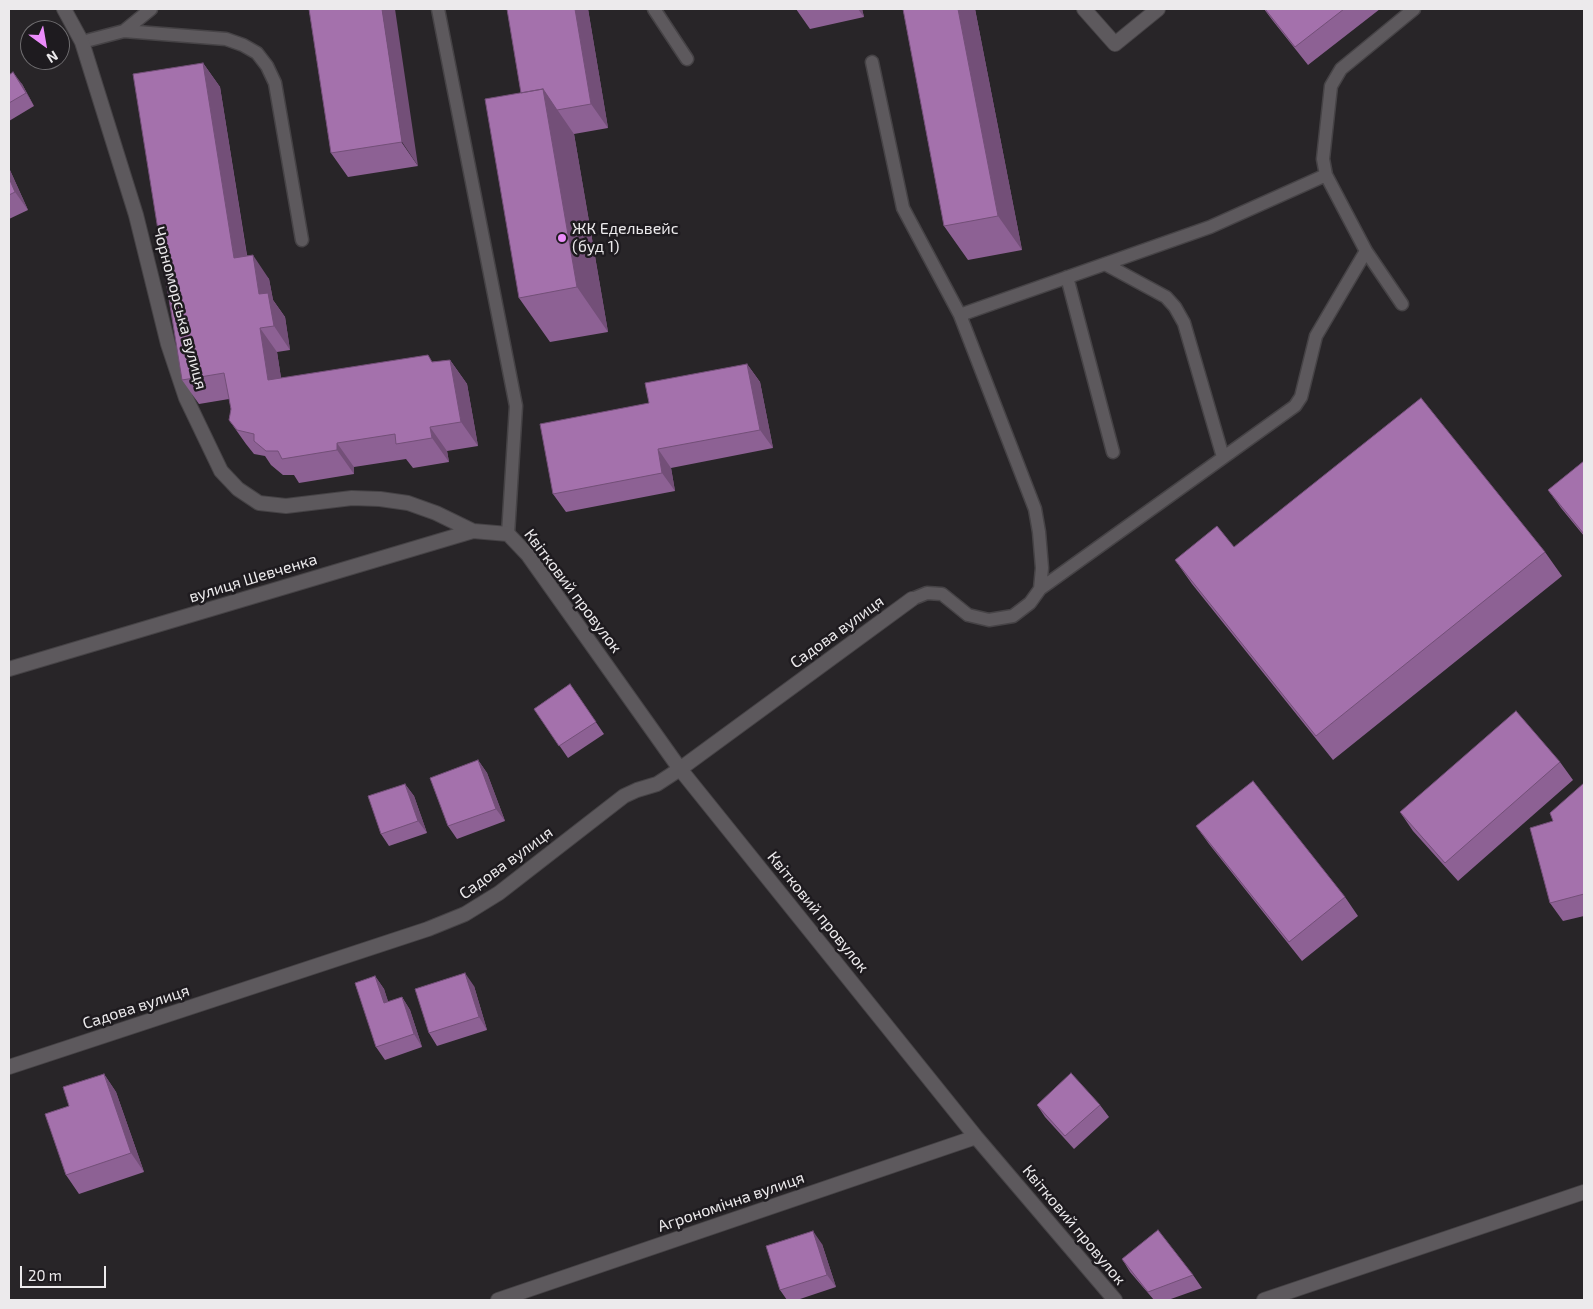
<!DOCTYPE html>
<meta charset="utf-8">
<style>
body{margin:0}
#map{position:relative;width:1593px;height:1309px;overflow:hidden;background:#282528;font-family:"Exo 2",sans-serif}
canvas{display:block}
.frame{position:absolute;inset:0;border:10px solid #eceaec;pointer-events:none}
.north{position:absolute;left:20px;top:20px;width:50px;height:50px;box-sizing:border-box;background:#1e1b1f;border:1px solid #706e71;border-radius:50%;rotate:148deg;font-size:14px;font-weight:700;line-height:20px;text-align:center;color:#eceaec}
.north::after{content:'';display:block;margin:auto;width:18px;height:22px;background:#ec8cfb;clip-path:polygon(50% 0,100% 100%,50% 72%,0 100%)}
.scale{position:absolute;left:20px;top:1266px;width:86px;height:22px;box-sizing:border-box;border:2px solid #eceaec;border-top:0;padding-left:6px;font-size:15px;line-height:18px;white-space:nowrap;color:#eceaec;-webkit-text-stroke:4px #1e1b1f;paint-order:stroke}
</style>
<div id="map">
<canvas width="1593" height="1309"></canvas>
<div class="frame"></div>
<div class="north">N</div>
<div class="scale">20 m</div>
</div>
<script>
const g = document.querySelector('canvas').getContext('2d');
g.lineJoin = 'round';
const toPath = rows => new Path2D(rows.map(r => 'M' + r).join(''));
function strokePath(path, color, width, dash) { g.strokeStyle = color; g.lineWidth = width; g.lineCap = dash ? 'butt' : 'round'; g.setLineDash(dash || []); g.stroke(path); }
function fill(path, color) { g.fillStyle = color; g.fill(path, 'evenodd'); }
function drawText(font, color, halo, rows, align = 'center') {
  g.font = font + ' "Exo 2",sans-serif'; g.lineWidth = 5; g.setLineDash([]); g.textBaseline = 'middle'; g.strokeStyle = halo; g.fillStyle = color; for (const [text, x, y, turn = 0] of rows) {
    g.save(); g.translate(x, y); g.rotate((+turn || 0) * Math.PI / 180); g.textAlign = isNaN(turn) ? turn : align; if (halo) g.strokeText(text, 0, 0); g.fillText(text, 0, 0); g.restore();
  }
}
const service = toPath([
 [438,9,516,406,508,534],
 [654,9,687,59],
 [124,31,226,39,243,45,257,53,267,66,275,83,302,240],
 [82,42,124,31,151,9],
 [872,62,903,208,960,315,1035,509,1039,532,1042,568,1040,589],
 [1105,264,1166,297,1175,307,1184,323,1223,457],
 [1067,277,1113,452],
 [1402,304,1366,251,1326,175,1323,159,1331,86,1341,69,1414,9],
 [960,315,1210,227,1326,175],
 [912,599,927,593,942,594,968,615,989,620,1013,616,1030,603,1040,589,1295,406,1301,397,1316,336,1366,251]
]);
const minor = toPath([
 [64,9,82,42,136,215,168,344,186,398,221,471,238,489,259,503,286,506,352,498,380,499,408,503,436,513,473,531],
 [1084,9,1115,44,1158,9],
 [9,669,473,531,508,534,528,555,680,769,976,1137,1115,1300],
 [9,1067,428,929,465,914,499,893,624,796,637,790,657,784,680,769,912,599],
 [498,1300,976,1137],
 [1264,1300,1584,1192]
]);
strokePath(service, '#464346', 15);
strokePath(minor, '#464346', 16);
strokePath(service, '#5d595d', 12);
strokePath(minor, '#5d595d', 14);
fill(toPath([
 [309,9,418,166,348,177,331,153],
 [507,9,588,9,608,128,574,134,608,332,550,342,519,298,521,93],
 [796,9,862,9,864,17,810,29],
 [903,9,975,9,1022,250,968,260,944,226],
 [1264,9,1380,9,1308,65,1273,21],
 [203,63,220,87,247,255,269,279,273,300,285,317,290,350,277,352,281,378,450,360,467,384,478,446,447,451,449,462,413,468,406,459,354,467,354,474,299,483,294,475,283,475,271,465,265,456,254,454,246,444,229,420,231,409,229,399,199,404,182,380],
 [9,75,22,84,34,106,9,121],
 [9,168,28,210,9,219],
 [747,364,760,382,773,448,671,468,675,491,566,512,553,494,649,403],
 [1584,461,1584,536,1561,508,1548,490],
 [1234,547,1545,552,1562,576,1333,760,1192,584,1175,560],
 [570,684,604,734,568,758,534,709],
 [478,760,487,773,505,821,457,839,448,826],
 [1560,762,1573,780,1458,881,1413,831,1400,812],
 [1584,783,1584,916,1563,921,1550,903,1553,821],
 [405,784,414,796,427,833,389,846,381,834],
 [1196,826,1345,897,1358,916,1302,961,1209,844],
 [375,976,384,989,388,1002,402,997,410,1010,422,1047,385,1060,376,1047],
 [474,986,487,1030,437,1046,429,1033],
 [104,1074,116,1092,144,1172,79,1194,66,1175,69,1106],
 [1037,1105,1100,1105,1109,1117,1074,1149,1045,1117],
 [822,1244,836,1287,797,1300,787,1300,780,1290],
 [1122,1259,1193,1275,1202,1288,1168,1300,1154,1300,1130,1272]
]), '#8d6194');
fill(toPath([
 [382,9,395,9,418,166,402,142],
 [575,9,588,9,608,128,591,104],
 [858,9,862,9,864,17],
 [958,9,975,9,1022,250,998,216],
 [203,63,220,87,251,282,234,258],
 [13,72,22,84,34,106,26,93],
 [543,89,574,134,608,332,577,287],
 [9,168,28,210,15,192,9,178],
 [253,255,269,279,273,300,285,317,290,350,274,326,259,294],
 [260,328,277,352,285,404,268,380],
 [450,360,467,384,478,446,461,422],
 [747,364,760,382,773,448,760,430],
 [430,427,447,451,449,462,432,438],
 [337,443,354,467,354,474,337,450],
 [658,449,671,468,675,491,662,473],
 [478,760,487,773,505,821,496,809],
 [405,784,414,796,427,833,418,821],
 [465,973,474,986,487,1030,479,1017],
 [375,976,384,989,393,1016,384,1003],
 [402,997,410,1010,422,1047,414,1034],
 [104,1074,116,1092,144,1172,131,1153],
 [813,1231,822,1244,836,1287,827,1275]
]), '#734f78');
const building = toPath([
 [309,9,382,9,402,142,331,153,309,9],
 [507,9,575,9,591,104,557,110,543,89,521,93,507,9],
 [903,9,958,9,998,216,944,226,903,9],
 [1265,9,1344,9,1295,47,1265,9],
 [203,63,234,258,253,255,259,294,268,293,274,326,260,328,268,380,428,355,432,362,450,360,461,422,430,427,432,438,396,444,395,434,337,443,337,450,282,459,278,451,266,451,254,441,254,434,237,430,229,420,231,409,224,373,182,380,133,74,203,63],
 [13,72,26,93,9,103,9,75,13,72],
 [543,89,577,287,519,298,485,99,543,89],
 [9,178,15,192,9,195,9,178],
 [747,364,760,430,658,449,662,473,553,494,540,424,649,403,645,383,747,364],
 [1421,398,1545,552,1316,736,1175,560,1217,526,1234,547,1421,398],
 [1584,461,1584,534,1548,490,1584,461],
 [570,684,596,722,559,746,534,709,570,684],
 [1516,711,1560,762,1445,863,1400,812,1516,711],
 [478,760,496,809,448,826,430,778,478,760],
 [1253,781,1345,897,1289,942,1196,826,1253,781],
 [1584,783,1584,894,1550,903,1530,828,1553,821,1550,813,1584,783],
 [405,784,418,821,381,834,368,796,405,784],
 [465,973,479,1017,429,1033,415,989,465,973],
 [375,976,384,1003,402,997,414,1034,376,1047,355,983,375,976],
 [1071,1073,1100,1105,1065,1136,1037,1105,1071,1073],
 [104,1074,131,1153,66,1175,45,1114,69,1106,63,1087,104,1074],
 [1158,1230,1193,1275,1148,1292,1122,1259,1158,1230],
 [813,1231,827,1275,780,1290,766,1246,813,1231]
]);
fill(building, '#a471ac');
strokePath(building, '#734f78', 1);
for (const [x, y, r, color] of [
 [562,238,5,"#ec8cfb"]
]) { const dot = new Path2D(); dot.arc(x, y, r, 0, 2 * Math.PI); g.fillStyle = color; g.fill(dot); strokePath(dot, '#1e1b1f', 2); }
drawText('16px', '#eceaec', '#1e1b1f', [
 ["ЖК Едельвейс",572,229],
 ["(буд 1)",572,247]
], 'left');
drawText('16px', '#eceaec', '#1e1b1f', [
 ["Чорноморська вулиця",180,308,75],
 ["вулиця Шевченка",253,578,-17],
 ["Квітковий провулок",573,591,53],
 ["Садова вулиця",837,632,-36],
 ["Садова вулиця",506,863,-36],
 ["Квітковий провулок",818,912,51],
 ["Садова вулиця",136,1007,-18],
 ["Агрономічна вулиця",731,1202,-19],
 ["Квітковий провулок",1074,1225,50]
]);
</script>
